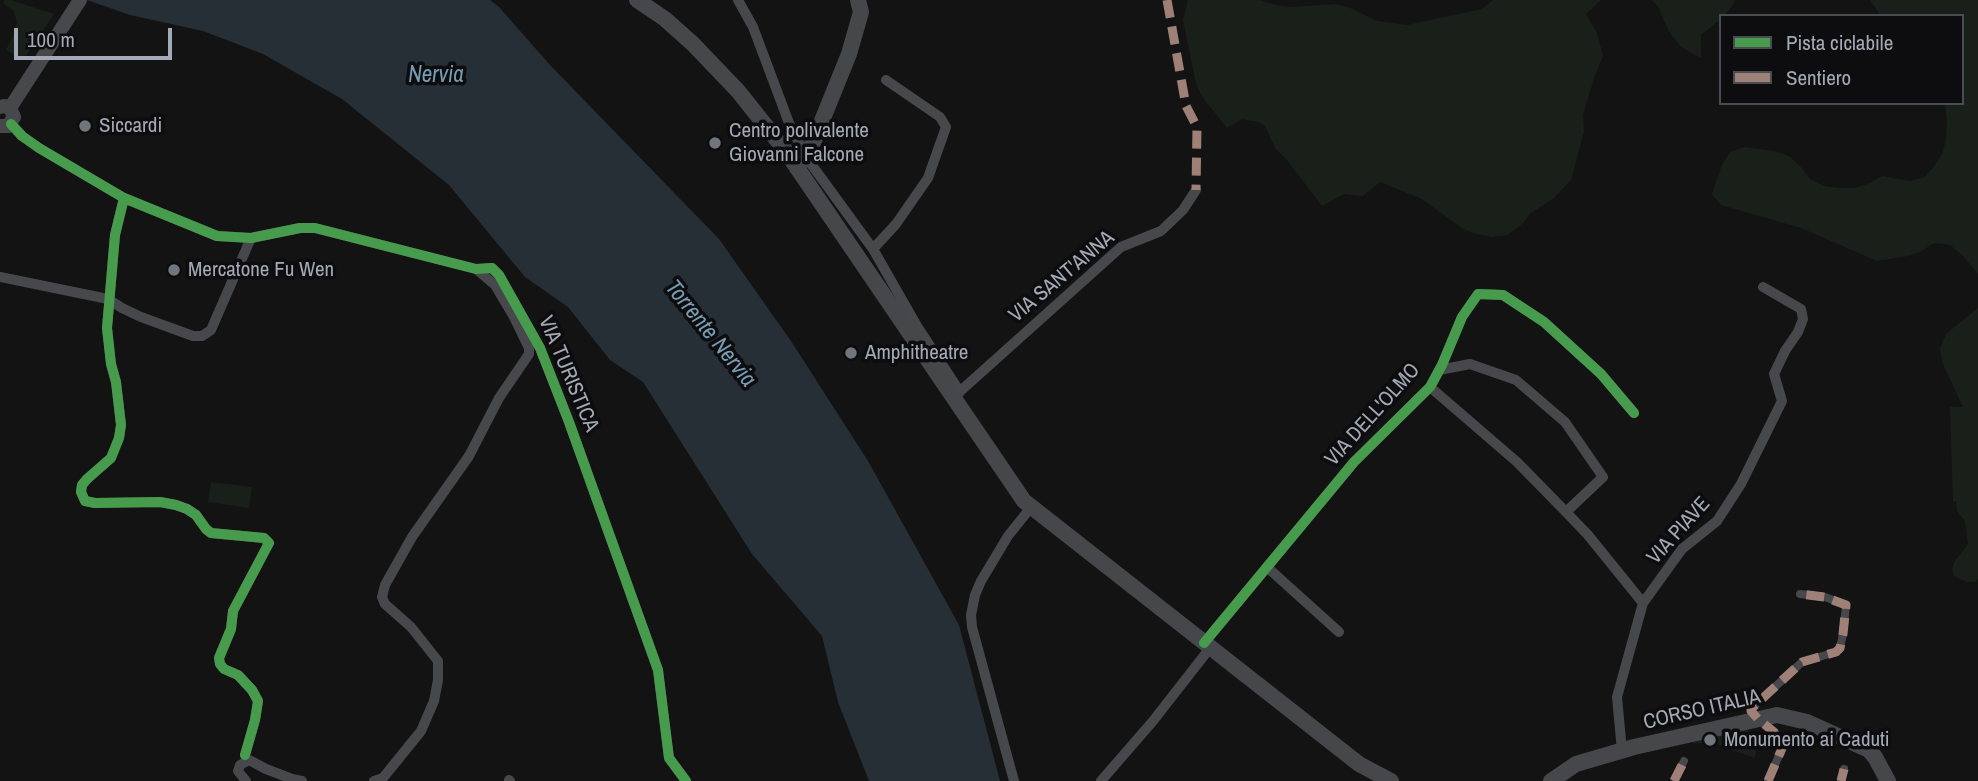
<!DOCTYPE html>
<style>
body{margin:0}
#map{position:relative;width:1978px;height:781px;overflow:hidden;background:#131313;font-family:"Archivo Narrow",sans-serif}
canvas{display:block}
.legend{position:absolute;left:1719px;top:14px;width:245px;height:91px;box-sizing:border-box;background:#0d0d0f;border:2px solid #494c51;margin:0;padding:9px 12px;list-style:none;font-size:21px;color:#a3aab5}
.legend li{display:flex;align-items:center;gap:14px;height:35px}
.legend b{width:35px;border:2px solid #494c51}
.scale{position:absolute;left:14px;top:28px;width:158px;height:32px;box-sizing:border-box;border:4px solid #a3aab5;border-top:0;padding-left:9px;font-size:21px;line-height:24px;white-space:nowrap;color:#a3aab5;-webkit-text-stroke:5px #0d0d0f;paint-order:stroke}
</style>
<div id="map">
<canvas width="1978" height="781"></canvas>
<ul class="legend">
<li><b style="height:9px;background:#469c4c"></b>Pista ciclabile</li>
<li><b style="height:9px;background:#9e8076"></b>Sentiero</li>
</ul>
<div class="scale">100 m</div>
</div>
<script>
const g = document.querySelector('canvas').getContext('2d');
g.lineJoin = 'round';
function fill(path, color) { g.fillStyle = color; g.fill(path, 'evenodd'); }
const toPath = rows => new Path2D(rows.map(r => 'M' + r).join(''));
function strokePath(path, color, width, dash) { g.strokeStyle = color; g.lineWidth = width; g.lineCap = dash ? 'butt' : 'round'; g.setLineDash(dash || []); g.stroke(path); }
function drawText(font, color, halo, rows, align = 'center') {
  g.font = font + ' "Archivo Narrow",sans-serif'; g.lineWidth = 7; g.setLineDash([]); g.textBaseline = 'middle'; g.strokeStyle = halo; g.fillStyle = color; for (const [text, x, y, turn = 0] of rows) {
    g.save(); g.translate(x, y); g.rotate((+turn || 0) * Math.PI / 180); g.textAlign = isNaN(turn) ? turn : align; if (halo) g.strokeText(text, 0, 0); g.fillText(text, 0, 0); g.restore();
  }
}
fill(toPath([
 [4,0,11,0,54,14,24,59,6,50,14,34,17,23,14,11,4,4],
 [1188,0,1260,0,1275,5,1291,7,1336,4,1350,8,1377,21,1407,25,1482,9,1493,0,1601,0,1586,14,1597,33,1603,56,1595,75,1583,115,1584,132,1571,180,1554,198,1531,213,1521,225,1507,235,1492,237,1477,234,1463,229,1422,199,1380,182,1363,196,1344,194,1322,206,1286,159,1275,148,1265,126,1258,122,1242,119,1227,128,1203,98,1196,84,1183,20],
 [1652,0,1736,0,1725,15,1721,16,1721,19,1701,35,1701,58,1681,47,1668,30,1659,8],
 [1870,0,1978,0,1978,274,1962,255,1950,245,1934,243,1920,252,1908,256,1877,261,1801,228,1721,205,1712,194,1722,165,1730,152,1744,147,1774,151,1789,156,1800,166,1810,179,1824,186,1839,188,1855,188,1870,183,1882,176,1910,181,1925,177,1935,165,1943,152,1946,138,1947,122,1945,103,1962,103,1962,16,1881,16],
 [1978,308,1978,579,1975,582,1967,582,1954,576,1952,569,1954,562,1968,544,1965,521,1957,511,1956,501,1953,501,1950,407,1963,407,1942,362,1940,348,1946,334],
 [211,482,252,487,249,508,208,502],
 [1746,728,1759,744,1754,758,1717,744,1692,743,1691,740]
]), '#19201a');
fill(toPath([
 [87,0,490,0,499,7,550,65,719,239,791,341,868,461,959,625,1000,781,869,781,838,702,822,636,752,554,643,382,610,360,568,307,525,277,449,185,342,99,263,54,203,31,130,15]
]), '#262f35');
strokePath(toPath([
 [1760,744,1768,744,1771,739],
 [1675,778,1684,761],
 [1768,781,1783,746,1771,739,1774,732,1758,719,1751,711,1751,709,1802,662,1836,652,1840,648,1843,634,1846,605,1825,597,1800,594],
 [1841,781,1844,769]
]), '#47484c', 8);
strokePath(toPath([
 [738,0,753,27,789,123,806,157,873,249,917,326,960,392],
 [11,124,22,136,39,148,124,198,217,236,251,238,300,228,315,228,476,269,492,268,499,275,540,348,569,422,658,670,669,758,686,781],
 [124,198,115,235,107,328,111,364,116,382,121,425,119,438,111,458,87,479,82,485,81,492,85,501,95,503,160,502,176,505,187,509,196,515,206,529,211,533,264,538,269,543,233,611,231,629,219,658,220,664,224,669,238,675,252,690,258,701,255,720,245,755],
 [873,249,896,224,928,178,946,127,940,117,886,80],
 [0,277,108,299,122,308,141,317,193,336,202,336,211,330,214,323,251,238],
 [1439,370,1470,364,1516,380,1565,422,1603,477,1566,512],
 [1430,387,1517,462,1566,512,1588,535,1643,603],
 [956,395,1121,247,1161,231,1183,210,1196,190],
 [1268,568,1339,632],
 [1204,643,1354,462,1430,387,1442,365,1462,317,1478,294,1503,295,1544,322,1601,374,1634,413],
 [1622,751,1617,697,1643,603,1682,549,1717,521,1741,484,1782,401,1774,374,1785,351,1798,332,1803,319,1801,309,1763,287],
 [509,780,510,781],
 [246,781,238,771,240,765,249,760,266,769,292,779,302,781],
 [374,781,383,778,421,731,434,701,438,680,438,661,411,627,385,604,382,597,385,585,412,537,469,456,499,398,529,354,529,348,514,317,495,285,476,269],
 [1014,781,972,627,971,615,975,595,981,581,1008,536,1032,506],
 [1101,781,1153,721,1210,648]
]), '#47484c', 10);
strokePath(toPath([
 [0,107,4,106,10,108,14,117,8,126,0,126],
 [10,108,80,0]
]), '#47484c', 14);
strokePath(toPath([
 [637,0,665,19,693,44,738,91,785,150,1024,501,1359,764,1391,781],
 [797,168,813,143,849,54,861,12,858,0],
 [1551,781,1576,764,1634,747,1777,715,1807,722,1869,750,1875,757,1888,781]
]), '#46474a', 16);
strokePath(toPath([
 [1167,0,1186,106,1197,127,1196,190],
 [1760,744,1768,744,1771,739],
 [1674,781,1684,761],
 [1768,781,1783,746,1771,739,1774,732,1758,719,1751,711,1751,709,1802,662,1836,652,1840,648,1843,634,1846,605,1825,597,1800,594],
 [1841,781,1844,769]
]), '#9e8076', 9, [18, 9]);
strokePath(toPath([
 [11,124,22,136,39,148,124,198,217,236,251,238,300,228,315,228,476,269,492,268,499,275,540,348,569,422,658,670,669,758,686,781],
 [124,198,115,235,107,328,111,364,116,382,121,425,119,438,111,458,87,479,82,485,81,492,85,501,95,503,160,502,176,505,187,509,196,515,206,529,211,533,264,538,269,543,233,611,231,629,219,658,220,664,224,669,238,675,252,690,258,701,255,720,245,755],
 [1204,643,1354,462,1430,387,1442,365,1462,317,1478,294,1503,295,1544,322,1601,374,1634,413]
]), '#469c4c', 10);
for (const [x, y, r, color] of [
 [85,126,7,"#71757c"],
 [715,143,7,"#71757c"],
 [174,270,7,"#71757c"],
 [851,353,7,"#71757c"],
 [1710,740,7,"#71757c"]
]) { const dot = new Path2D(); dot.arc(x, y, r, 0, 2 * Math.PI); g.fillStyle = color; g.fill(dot); strokePath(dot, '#0d0d0f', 2.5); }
drawText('21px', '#a3aab5', '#0d0d0f', [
 ["Siccardi",99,126],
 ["Centro polivalente",729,131],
 ["Giovanni Falcone",729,155],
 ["Mercatone Fu Wen",188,270],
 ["Amphitheatre",865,353],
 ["Monumento ai Caduti",1724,740]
], 'left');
drawText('21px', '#a3aab5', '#0d0d0f', [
 ["VIA SANT'ANNA",1062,277,-40],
 ["VIA TURISTICA",568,374,67],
 ["VIA DELL'OLMO",1373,415,-48],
 ["VIA PIAVE",1679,531,-48],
 ["CORSO ITALIA",1702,710,-13]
]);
drawText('italic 23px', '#789cb2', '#0d0d0f', [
 ["Nervia",436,76],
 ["Torrente Nervia",710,334,51]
]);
</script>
